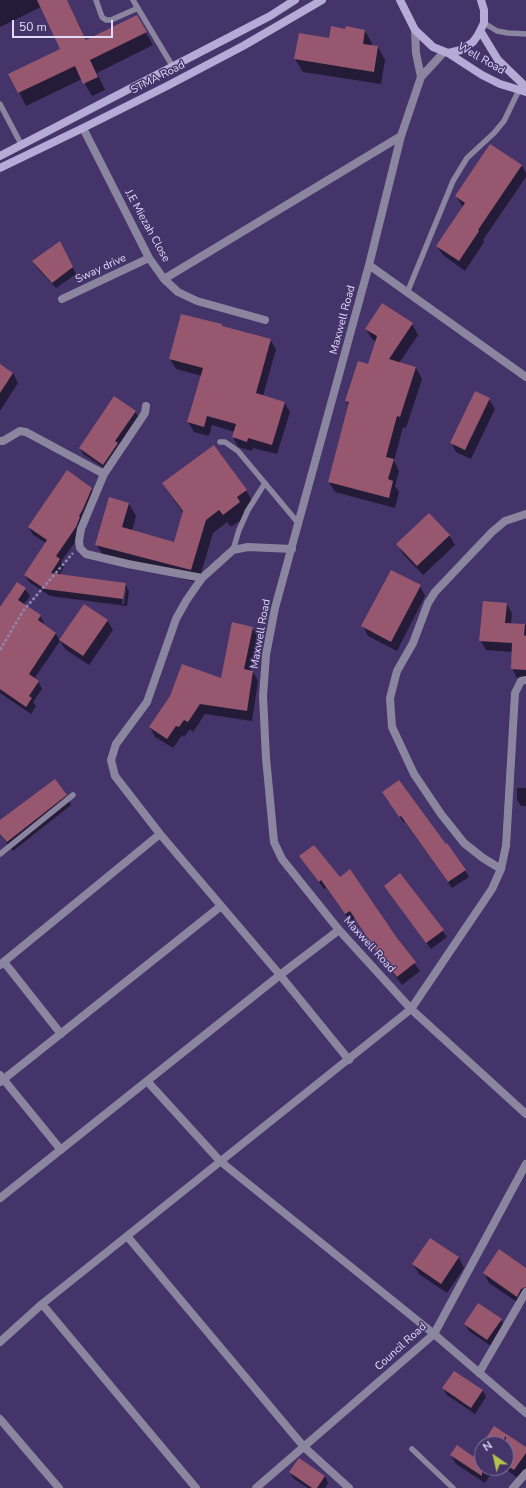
<!DOCTYPE html>
<style>
body{margin:0}
#map{position:relative;width:526px;height:1488px;overflow:hidden;background:#443469;font-family:"Nunito Sans",sans-serif}
canvas{display:block}
.north{position:absolute;left:474px;top:1436px;width:40px;height:40px;box-sizing:border-box;background:#443469;border:1px solid #8376a3;border-radius:50%;rotate:326deg;font-size:11px;font-weight:700;line-height:16px;text-align:center;color:#e1dafa}
.north::after{content:'';display:block;margin:auto;width:14px;height:18px;background:#b3c24b;clip-path:polygon(50% 0,100% 100%,50% 72%,0 100%)}
.scale{position:absolute;left:12px;top:20px;width:101px;height:18px;box-sizing:border-box;border:2px solid #e1dafa;border-top:0;padding-left:5px;font-size:12px;line-height:14px;white-space:nowrap;color:#e1dafa;-webkit-text-stroke:3px #443469;paint-order:stroke}
</style>
<div id="map">
<canvas width="526" height="1488"></canvas>
<div class="north">N</div>
<div class="scale">50 m</div>
</div>
<script>
const g = document.querySelector('canvas').getContext('2d');
g.lineJoin = 'round';
function fill(path, color) { g.fillStyle = color; g.fill(path, 'evenodd'); }
const toPath = rows => new Path2D(rows.map(r => 'M' + r).join(''));
function strokePath(path, color, width, dash) { g.strokeStyle = color; g.lineWidth = width; g.lineCap = dash ? 'butt' : 'round'; g.setLineDash(dash || []); g.stroke(path); }
function drawText(font, color, halo, rows, align = 'center') {
  g.font = font + ' "Nunito Sans",sans-serif'; g.lineWidth = 3; g.setLineDash([]); g.textBaseline = 'middle'; g.strokeStyle = halo; g.fillStyle = color; for (const [text, x, y, turn = 0] of rows) {
    g.save(); g.translate(x, y); g.rotate((+turn || 0) * Math.PI / 180); g.textAlign = isNaN(turn) ? turn : align; if (halo) g.strokeText(text, 0, 0); g.fillText(text, 0, 0); g.restore();
  }
}
fill(toPath([
 [0,0,67,0,87,41,137,17,153,45,97,73,105,90,92,96,82,79,26,106,10,74,61,49,41,7,0,27],
 [346,30,365,31,372,43,371,46,378,47,385,60,381,84,303,72,295,59],
 [491,145,522,166,526,173,526,177,483,240,484,242,465,271,443,255,437,246,463,207,456,196],
 [63,249,76,274,56,288,37,268,33,261],
 [412,324,418,335,399,363,416,368,422,379,406,428,403,427,394,461,399,471,395,486,399,492,395,508,335,492,329,482,349,405,346,401,369,365,376,342,372,339,366,329],
 [223,328,270,339,276,349,263,396,284,402,290,412,277,454,253,448,252,451,238,447,233,437,235,432,212,425,209,436,194,432,188,422,202,376,176,369,170,359],
 [0,365,13,373,18,383,0,411],
 [489,399,495,409,471,459,456,452,451,442],
 [135,411,139,418,107,470,83,454,80,448],
 [163,484,246,490,253,503,244,510,247,516,231,527,227,522,213,533,198,583,104,557,96,544,129,504,136,516,132,531,175,543,183,513],
 [91,489,96,497,80,535,61,562,64,567,59,575,125,584,129,591,127,606,50,596,29,582,25,575,46,543,33,535,29,527],
 [124,589,126,589,124,604,122,604],
 [449,535,455,545,423,575,403,554,398,544],
 [420,586,425,596,397,651,368,636,363,626],
 [25,589,30,596,23,605,40,616,44,623,43,625,56,634,60,641,34,679,38,681,42,689,33,702,36,706,31,714,0,693,0,609],
 [506,603,512,613,511,624,526,625,526,679,517,678,512,668,513,652,486,650,480,640],
 [107,620,113,630,89,665,66,650,60,641],
 [252,628,258,637,251,671,253,672,258,681,252,721,205,714,193,732,190,729,184,737,182,735,173,748,155,737,150,727,222,680],
 [517,788,526,788,526,806,521,806,517,800],
 [66,795,71,805,13,851,0,834,0,822],
 [386,798,465,870,469,877,452,888,405,822,404,823],
 [301,857,396,939,420,971,402,985,382,959,355,918,351,922,326,888,324,889],
 [400,875,447,937,431,949,389,892],
 [430,1239,459,1258,464,1268,447,1293,419,1274,413,1264],
 [526,1269,526,1300,523,1306,489,1283,484,1273],
 [501,1320,505,1326,491,1346,469,1331,465,1324],
 [454,1372,483,1391,486,1397,475,1414,447,1395,443,1388],
 [495,1427,526,1448,526,1469,519,1479,504,1468,506,1468,506,1444,483,1444],
 [482,1446,482,1468,495,1468,485,1483,456,1464,451,1455,474,1458],
 [290,1472,325,1476,328,1483,325,1488,308,1488,294,1479]
]), '#0007');
fill(toPath([
 [37,0,67,0,86,40,137,15,147,32,90,60,98,77,83,84,75,66,18,93,8,74,60,49],
 [331,26,345,29,346,26,365,30,363,44,378,46,374,72,294,59,299,33,329,38],
 [490,144,522,165,478,230,479,231,459,261,436,246,465,203,455,196],
 [60,241,73,267,52,283,32,261],
 [382,303,413,323,389,359,416,367,400,417,397,416,386,457,394,459,388,479,393,481,389,498,328,482,349,402,345,401,358,361,368,364,377,336,365,329],
 [181,314,222,324,222,326,271,339,256,393,285,402,272,445,248,438,247,442,232,437,236,424,207,416,204,427,187,422,203,368,169,359],
 [0,364,13,373,0,393],
 [475,391,490,398,465,450,450,443],
 [114,396,136,411,115,441,118,443,103,465,79,448],
 [214,445,247,490,237,497,240,502,223,515,219,510,206,520,191,570,95,545,109,497,129,503,122,527,174,542,183,511,162,483],
 [67,470,92,488,83,509,79,516,80,517,76,527,56,556,60,559,51,573,126,583,123,599,45,589,24,575,47,540,28,527],
 [429,513,450,535,417,566,396,544],
 [391,570,421,585,391,642,361,626],
 [17,582,26,588,18,600,41,615,38,620,56,633,29,674,39,681,29,696,32,698,26,707,0,689,0,607],
 [483,601,507,603,505,623,525,624,524,635,526,636,526,670,511,669,512,643,479,641],
 [84,604,108,620,83,656,59,640],
 [232,622,253,627,244,669,253,671,247,711,200,704,188,722,184,720,179,727,176,726,167,739,149,727,170,696,182,664,221,678],
 [55,779,67,795,7,842,0,834,0,820],
 [399,780,446,844,447,843,466,870,448,882,401,816,399,817,382,792],
 [314,845,340,877,350,869,397,938,416,962,397,977,376,951,350,911,345,914,321,880,319,882,299,856],
 [400,873,444,930,426,943,384,886],
 [430,1238,459,1257,441,1284,412,1264],
 [499,1249,526,1268,526,1287,521,1289,517,1297,483,1273],
 [478,1303,502,1319,487,1340,464,1324],
 [454,1371,483,1390,471,1408,442,1388],
 [494,1426,526,1447,526,1453,514,1470,506,1465,506,1436,500,1444,482,1444],
 [482,1444,482,1476,450,1455,457,1445,474,1457],
 [299,1458,325,1476,317,1488,312,1488,289,1472]
]), '#96576f');
strokePath(toPath([
 [0,650,23,611,73,553]
]), '#9085b0', 2.5, [3, 2]);
strokePath(toPath([
 [96,0,102,17,106,20,111,20,138,8],
 [133,0,173,67],
 [484,23,497,31,508,33,526,34],
 [0,104,21,144],
 [407,293,453,181,467,158,494,133,504,121,519,90],
 [220,442,225,442,238,451,299,524],
 [233,550,239,530,248,510,265,483],
 [0,854,73,795],
 [412,1449,453,1488]
]), '#8b85a0', 5.5);
strokePath(toPath([
 [415,30,416,53,421,77],
 [444,52,421,77,401,136,369,265,275,608,266,655,263,696,266,758,274,842,282,859,339,930,411,1009,526,1114],
 [83,128,149,258,164,279,178,292,197,301,265,320],
 [369,265,526,377],
 [164,279,401,136],
 [62,299,149,258],
 [146,406,145,413,104,474,81,529,79,541,80,548,86,554,128,564,202,578],
 [0,441,3,441,20,431,26,432,104,474],
 [292,549,248,547,233,550,202,578,186,601,176,619,147,702,116,744,111,760,115,776,160,834,280,975,349,1060],
 [501,869,483,858,464,843,441,814,414,774,392,727,390,698,397,671,413,643,428,603,435,592,492,532,505,521,526,514],
 [4,962,61,1034],
 [0,965,160,834],
 [0,1075,61,1150],
 [147,1081,220,1161,434,1334,526,1413],
 [0,1082,221,906],
 [0,1198,280,975,339,930],
 [127,1236,304,1447,349,1488],
 [42,1304,196,1488],
 [0,1342,42,1304,411,1009,492,889,501,869,506,846,515,693,521,681,526,680],
 [479,1373,526,1292],
 [0,1419,59,1488],
 [256,1488,434,1334,526,1164],
 [513,1488,526,1473]
]), '#8b85a0', 8);
strokePath(toPath([
 [400,0,415,30,433,47,448,53,461,50,473,42,478,35,484,23,484,10,481,0],
 [481,32,498,60,526,87],
 [448,53,482,75,500,84,526,92],
 [0,156,270,16,295,0],
 [0,168,83,128,167,86,243,46,322,0]
]), '#b6abd6', 8);
drawText('11px', '#e1dafa', '#443469', [
 ["Well Road",481,59,30],
 ["STMA Road",158,78,-27],
 ["J.E Miezah Close",147,226,61],
 ["Sway drive",101,269,-25],
 ["Maxwell Road",343,320,-75],
 ["Maxwell Road",261,634,-80],
 ["Maxwell Road",369,945,48],
 ["Council Road",401,1347,-42]
]);
</script>
